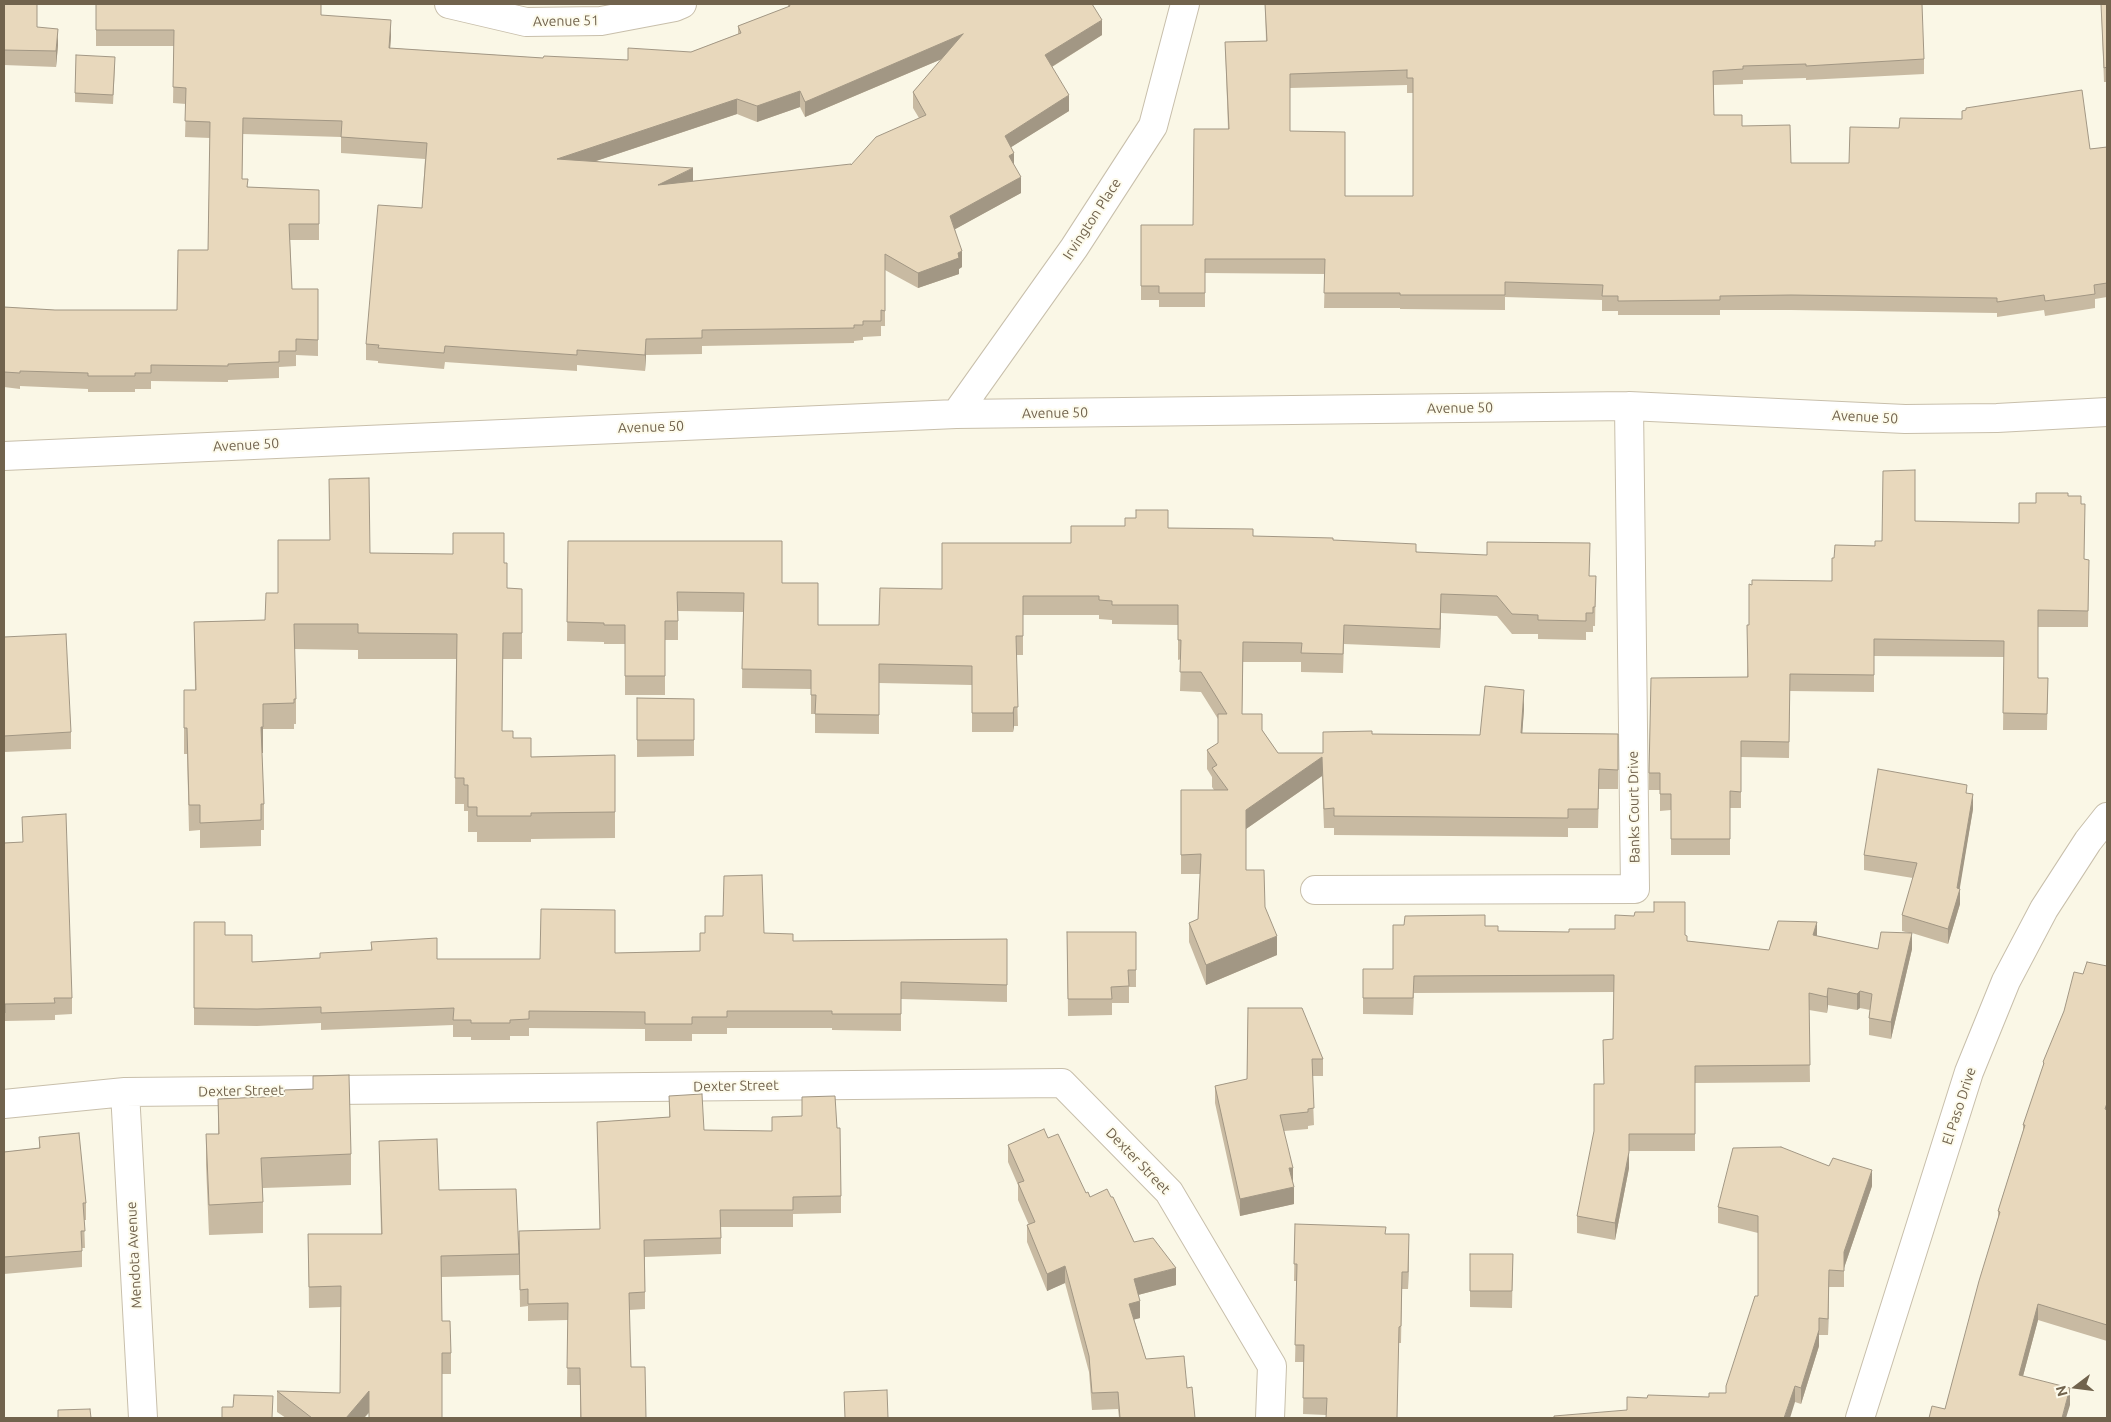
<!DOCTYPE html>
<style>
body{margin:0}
#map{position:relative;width:2111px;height:1422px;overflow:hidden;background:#faf7e6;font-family:Ubuntu,sans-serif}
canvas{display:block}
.frame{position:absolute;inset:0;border:5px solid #71634d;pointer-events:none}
.north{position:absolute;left:2051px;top:1362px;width:50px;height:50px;-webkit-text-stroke:4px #fdfbec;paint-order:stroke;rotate:255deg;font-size:14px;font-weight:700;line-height:20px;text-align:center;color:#71634d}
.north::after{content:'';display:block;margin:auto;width:18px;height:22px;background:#71634d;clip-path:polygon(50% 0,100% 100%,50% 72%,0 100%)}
</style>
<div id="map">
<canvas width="2111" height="1422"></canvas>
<div class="frame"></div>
<div class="north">N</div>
</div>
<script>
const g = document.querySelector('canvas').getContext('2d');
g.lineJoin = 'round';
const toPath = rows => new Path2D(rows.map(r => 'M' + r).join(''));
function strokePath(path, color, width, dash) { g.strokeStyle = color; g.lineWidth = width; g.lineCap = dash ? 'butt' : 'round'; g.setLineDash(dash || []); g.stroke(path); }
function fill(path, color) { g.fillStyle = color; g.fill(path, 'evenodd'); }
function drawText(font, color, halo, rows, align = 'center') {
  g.font = font + ' Ubuntu,sans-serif'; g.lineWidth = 4; g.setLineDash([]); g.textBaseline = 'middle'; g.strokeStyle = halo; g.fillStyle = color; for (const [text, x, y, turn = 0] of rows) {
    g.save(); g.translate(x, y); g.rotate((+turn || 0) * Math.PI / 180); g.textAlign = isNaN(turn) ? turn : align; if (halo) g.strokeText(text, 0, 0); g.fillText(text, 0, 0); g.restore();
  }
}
const minor = toPath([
 [449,4,526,22,601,21,675,7,682,4],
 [956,414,1074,248,1153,126,1185,4],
 [4,456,956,414,1629,406,1905,419,1997,418,2107,412],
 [1315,890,1635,889,1629,406],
 [125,1092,143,1418],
 [4,1104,125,1092,1062,1083,1169,1192,1272,1366,1270,1418],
 [1860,1418,1969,1072,2006,981,2044,909,2088,841,2107,817]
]);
strokePath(minor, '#c8bfab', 30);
strokePath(minor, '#fff', 28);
fill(toPath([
 [4,4,37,27,58,45,56,67,4,65],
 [96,4,321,15,391,36,390,48,543,58,628,60,691,52,738,34,738,26,788,7,788,4,1092,4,1102,35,1052,67,1069,111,1011,147,1014,165,1021,193,955,229,962,267,959,269,959,274,918,288,885,270,885,326,881,326,881,336,863,337,863,340,854,341,854,343,702,346,702,354,646,355,645,371,577,365,577,371,445,362,444,369,378,363,378,361,366,360,366,344,422,208,425,159,341,153,341,137,243,134,242,179,248,187,319,190,319,240,290,240,292,289,318,289,318,356,296,355,296,366,279,367,279,378,228,380,228,382,151,381,151,389,135,389,135,392,88,392,88,389,20,386,20,389,4,387,4,307,55,310,177,310,208,250,210,138,185,137,186,104,173,103,174,46,96,46],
 [942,59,913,92,913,108,919,118,851,165,693,181,596,161,737,114,757,122,800,107,805,117],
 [1265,4,1924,59,1924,74,1806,80,1806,78,1743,80,1743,84,1714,85,1714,115,1742,126,1791,163,1849,163,2090,149,2107,147,2107,297,2095,299,2095,308,2045,316,2044,310,1997,317,1997,313,1791,310,1720,310,1720,315,1618,315,1618,311,1602,311,1602,300,1505,297,1505,310,1400,309,1400,308,1324,308,1325,274,1205,273,1205,307,1159,307,1159,300,1141,300,1141,225,1193,225,1228,129,1225,42,1266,41],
 [1407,85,1407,93,1413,93,1413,196,1345,196,1290,131,1290,88],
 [2101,4,2107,4,2107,82,2104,82],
 [115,65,113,104,75,102,75,93],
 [329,479,370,553,504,563,507,588,522,589,522,659,503,659,502,731,513,738,531,757,615,755,615,838,531,839,531,842,477,842,477,832,468,832,468,811,464,811,464,804,455,804,456,659,358,659,358,650,294,649,296,699,296,724,294,724,294,729,263,729,263,753,262,753,264,804,264,830,261,830,261,846,200,848,200,830,189,831,187,754,184,754,184,690,195,690,194,622,265,620,278,593,330,540],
 [2068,496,2081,504,2084,559,2089,560,2088,627,2038,627,2038,678,2048,678,2047,730,2003,730,2004,657,1874,656,1874,692,1790,691,1789,758,1741,757,1741,808,1730,808,1730,855,1671,855,1671,810,1660,811,1660,790,1649,790,1649,773,1747,677,1752,585,1832,581,1834,558,1875,546,1915,521,2019,523,2036,503],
 [1168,528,1253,536,1333,540,1589,576,1596,576,1595,626,1593,626,1593,632,1586,632,1586,640,1538,639,1538,634,1512,634,1497,616,1441,613,1440,648,1344,644,1343,673,1301,672,1301,662,1243,662,1242,714,1262,730,1278,753,1323,753,1372,734,1480,735,1524,709,1522,733,1618,734,1618,789,1599,789,1598,828,1568,828,1568,837,1334,835,1334,828,1324,828,1322,776,1246,829,1246,870,1265,907,1277,955,1206,985,1189,942,1189,923,1198,919,1200,874,1181,874,1181,790,1214,790,1212,787,1212,777,1207,769,1207,750,1218,743,1218,719,1201,692,1180,691,1181,659,1178,660,1178,625,1112,624,1112,620,1099,619,1099,615,1023,615,1023,655,1016,655,1018,726,1014,726,1013,732,972,732,972,685,879,683,879,734,815,733,815,714,811,714,811,689,742,688,743,612,678,611,678,640,665,640,665,695,625,695,625,644,604,644,604,642,567,641,568,541,782,583,818,625,879,625,942,589,1071,543],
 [4,637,71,732,71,749,4,752],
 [637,698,694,699,694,756,637,757],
 [1967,793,1973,809,1959,889,1960,904,1948,944,1912,933,1912,949,1891,1039,1869,1035,1869,1018,1870,1010,1860,1008,1857,1010,1828,1005,1827,1013,1809,1010,1810,1082,1695,1083,1695,1151,1629,1151,1629,1168,1615,1240,1577,1233,1577,1216,1604,1084,1603,1040,1613,1039,1614,992,1414,993,1413,1015,1363,1014,1363,969,1393,969,1485,926,1498,931,1685,936,1687,941,1769,950,1817,936,1878,949,1909,933,1902,931,1902,915,1913,878,1864,870,1864,855],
 [22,817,72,998,72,1014,55,1015,55,1020,5,1021,5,1030,4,1030,4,843,23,842],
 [194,922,225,935,252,962,320,958,371,950,371,942,437,959,540,959,615,953,700,951,764,933,793,941,1007,939,1007,1002,901,999,901,1031,832,1030,832,1028,727,1028,727,1034,692,1034,692,1041,645,1041,645,1029,529,1028,529,1036,510,1036,510,1040,471,1040,471,1037,453,1037,453,1025,321,1030,321,1023,257,1026,194,1025],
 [1067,932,1136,932,1136,987,1129,987,1129,1003,1112,1003,1112,1015,1068,1016],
 [2107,966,2107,1341,2038,1320,2023,1376,2070,1405,1945,1409,1998,1218,1998,1211,2023,1131,2023,1125,2043,1068,2043,1062,2083,974],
 [1248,1008,1323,1059,1323,1076,1312,1076,1314,1125,1308,1126,1308,1129,1284,1131,1293,1182,1294,1204,1240,1216,1215,1103,1215,1086,1247,1079],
 [313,1076,351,1154,351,1185,263,1188,263,1233,209,1235,206,1165,206,1134,218,1134,218,1099,284,1096,284,1090,313,1089],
 [669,1096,704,1130,772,1131,772,1117,837,1128,841,1196,841,1213,793,1214,793,1227,721,1227,721,1254,645,1257,645,1309,629,1310,631,1367,646,1418,580,1418,580,1385,567,1385,568,1320,528,1321,528,1306,520,1307,519,1231,600,1229,597,1122,669,1117],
 [39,1137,86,1203,86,1220,84,1220,85,1248,82,1248,82,1267,4,1274,4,1152,39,1148],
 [1048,1138,1086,1193,1090,1197,1111,1197,1134,1242,1176,1285,1138,1295,1140,1318,1134,1319,1146,1359,1187,1388,1195,1418,1119,1418,1118,1409,1092,1410,1089,1372,1065,1283,1047,1291,1027,1242,1027,1225,1029,1225,1018,1200,1018,1185,1008,1162,1008,1145],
 [379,1141,439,1190,519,1254,519,1275,441,1277,442,1321,451,1353,451,1374,442,1374,369,1413,364,1418,286,1418,277,1412,277,1391,340,1393,341,1307,309,1308,308,1234,381,1234],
 [1872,1186,1844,1268,1844,1287,1829,1287,1828,1335,1819,1335,1819,1346,1801,1404,1795,1402,1627,1410,1647,1398,1709,1397,1726,1393,1758,1296,1758,1233,1718,1223,1718,1207],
 [1295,1224,1386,1234,1409,1251,1408,1289,1402,1289,1401,1343,1399,1343,1326,1415,1303,1414,1304,1362,1295,1362,1297,1281,1294,1281],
 [1470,1254,1513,1254,1512,1308,1470,1307]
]), '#c8baa2');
fill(toPath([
 [391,20,391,36,389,64,389,48],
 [1102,20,1102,35,1045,71,1045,55],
 [58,29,58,45,56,67,56,51],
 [963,34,963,50,805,117,805,102],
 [800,91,800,107,757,122,757,106],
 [1069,95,1069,111,1005,151,1005,136],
 [737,99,737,114,557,174,557,159],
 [1014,153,1014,169,1009,156],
 [693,168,693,183,658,185],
 [1021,177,1021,193,950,232,950,216],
 [962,251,962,267,959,269,959,274,918,288,918,273],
 [646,339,646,355,645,371,645,355],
 [1441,594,1441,613,1440,648,1440,629],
 [1524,690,1524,709,1521,752,1521,733],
 [1014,707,1014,726,1013,732,1013,713],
 [261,727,263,727,263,753,261,753],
 [1322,757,1322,776,1246,829,1246,810],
 [1973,794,1973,809,1959,893,1960,889,1960,904,1948,944,1948,929,1957,888],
 [1817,922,1817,939,1813,935],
 [1912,933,1912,949,1891,1039,1891,1022],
 [1277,936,1277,955,1206,985,1206,965],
 [1828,988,1828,1005,1827,1013,1827,997],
 [1860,991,1860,1008,1857,1010,1857,994],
 [1629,1152,1629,1168,1615,1240,1615,1223],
 [1289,1168,1293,1168,1293,1184],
 [1872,1170,1872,1186,1844,1268,1844,1287,1844,1252],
 [1294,1187,1294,1204,1240,1216,1240,1199],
 [1409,1234,1409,1251,1408,1289,1408,1272],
 [1065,1266,1065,1283,1047,1291,1047,1274],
 [1176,1268,1176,1285,1134,1296,1134,1279],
 [1829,1270,1829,1287,1828,1335,1828,1319],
 [1140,1301,1140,1318,1129,1321,1129,1304],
 [2038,1304,2038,1320,2019,1391,2019,1375],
 [1819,1330,1819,1346,1801,1404,1801,1388],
 [1795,1386,1795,1402,1790,1418,1784,1418],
 [2070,1388,2070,1405,2066,1418,2062,1418],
 [369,1391,369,1412,364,1418,346,1418]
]), '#a29784');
const building = toPath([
 [4,4,37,4,37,27,58,29,56,51,4,50,4,4],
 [96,4,321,4,321,15,391,20,389,48,543,58,544,56,628,60,628,48,691,52,741,33,738,26,790,6,789,4,1092,4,1102,20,1045,55,1069,95,1005,136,1014,153,1009,156,1021,177,950,216,962,251,958,253,959,258,918,273,885,254,885,311,881,310,881,321,863,321,863,325,854,325,854,328,702,330,702,338,646,339,645,355,577,350,577,355,445,346,444,353,378,348,379,345,366,344,378,205,422,208,427,143,341,137,342,121,243,118,242,179,248,179,247,187,319,190,319,224,289,224,292,289,318,289,318,340,296,339,296,351,279,351,279,362,228,364,228,366,151,365,151,373,135,373,135,376,88,376,88,373,20,371,20,373,4,372,4,307,55,310,177,310,178,250,208,250,210,122,185,121,186,88,173,87,174,30,96,30,96,4],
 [963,34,913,92,926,115,876,137,851,165,851,164,658,185,693,168,557,159,737,99,757,106,800,91,805,102,963,34],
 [1265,4,1922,4,1924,59,1806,66,1806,64,1743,66,1743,69,1713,71,1714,115,1742,115,1742,126,1790,125,1791,163,1849,163,1850,127,1899,128,1900,118,1962,119,1962,111,1966,110,1966,108,2082,90,2090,149,2107,147,2107,283,2094,285,2095,294,2045,301,2044,295,1997,302,1997,298,1791,295,1720,296,1720,300,1618,301,1618,296,1602,296,1603,285,1505,282,1505,295,1400,295,1400,293,1324,293,1325,259,1205,259,1205,293,1159,293,1159,286,1141,286,1141,225,1193,225,1194,129,1229,129,1225,42,1267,41,1265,4],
 [1407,70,1407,78,1413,78,1413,196,1345,196,1345,132,1290,131,1290,74,1407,70],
 [2101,4,2107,4,2107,67,2104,68,2101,4],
 [76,55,115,57,113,95,75,93,76,55],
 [1915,470,1915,521,2019,523,2019,503,2036,503,2036,493,2068,493,2068,496,2081,496,2081,504,2085,504,2084,559,2089,560,2088,611,2038,610,2038,678,2048,678,2047,714,2003,713,2004,641,1874,639,1874,675,1790,674,1789,742,1741,741,1741,792,1730,791,1730,839,1671,839,1671,794,1660,794,1660,773,1649,773,1651,678,1748,677,1747,625,1749,625,1749,584,1752,585,1752,580,1832,581,1832,558,1834,558,1835,545,1875,546,1875,541,1882,541,1883,471,1915,470],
 [369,478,370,553,453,554,453,533,504,533,504,563,507,563,507,588,522,589,522,633,503,633,502,731,513,731,513,738,531,738,531,757,615,755,615,812,531,813,531,816,477,816,477,807,468,807,468,785,464,785,464,778,455,778,457,634,358,633,358,624,294,624,296,699,294,699,294,703,263,704,263,727,261,727,264,804,261,804,261,820,200,823,200,805,189,805,187,728,184,728,184,690,196,690,194,622,265,620,266,593,278,593,278,540,330,540,329,479,369,478],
 [1136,510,1168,510,1168,528,1253,529,1253,536,1333,538,1333,540,1416,544,1416,552,1487,555,1487,542,1590,543,1589,576,1596,576,1595,607,1593,607,1593,613,1586,613,1586,621,1538,620,1538,615,1512,614,1497,596,1441,594,1440,629,1344,625,1343,654,1301,653,1302,643,1243,642,1242,714,1262,714,1262,730,1278,753,1323,753,1323,732,1372,731,1372,734,1480,735,1485,686,1524,690,1521,733,1618,734,1618,770,1599,769,1598,809,1568,809,1568,818,1334,816,1334,808,1324,809,1322,757,1246,810,1246,870,1264,870,1265,907,1277,936,1206,965,1189,923,1198,919,1201,854,1181,855,1181,790,1228,790,1212,768,1217,765,1207,750,1218,743,1218,714,1227,714,1201,672,1180,672,1181,640,1178,640,1178,605,1112,605,1112,601,1099,600,1099,596,1023,596,1023,636,1016,636,1018,707,1014,707,1013,713,972,713,972,666,879,664,879,715,815,714,816,695,811,695,811,670,742,669,744,593,677,592,678,621,665,621,665,676,625,676,625,625,604,625,604,623,567,622,568,541,782,541,782,583,818,583,818,625,879,625,880,588,942,589,942,543,1071,543,1071,526,1125,526,1125,518,1136,518,1136,510],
 [66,634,71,732,4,736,4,637,66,634],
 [637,698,694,699,694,740,637,740,637,698],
 [1878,769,1967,785,1966,793,1973,794,1957,888,1960,889,1948,929,1902,915,1917,863,1864,855,1878,769],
 [66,814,72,998,54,998,55,1003,5,1004,5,1013,4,1013,4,843,23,842,22,817,66,814],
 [762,875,764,933,793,934,793,941,1007,939,1007,985,901,982,901,1014,832,1014,832,1011,727,1011,727,1017,692,1017,692,1024,645,1024,645,1012,529,1011,529,1019,510,1020,510,1023,471,1023,471,1020,453,1020,454,1008,321,1013,321,1007,257,1009,194,1008,194,922,225,922,225,935,252,935,252,962,320,958,320,953,372,950,371,942,437,938,437,959,540,959,541,909,615,910,615,953,700,951,700,933,705,933,705,916,723,916,724,876,762,875],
 [1654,902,1685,902,1685,935,1687,936,1687,941,1769,950,1778,921,1817,922,1813,935,1878,949,1881,932,1912,933,1891,1022,1869,1018,1872,994,1860,991,1857,994,1828,988,1827,997,1809,993,1810,1065,1695,1066,1695,1134,1629,1134,1629,1152,1615,1223,1577,1216,1594,1131,1594,1084,1604,1084,1603,1040,1613,1039,1614,975,1414,976,1413,998,1363,998,1363,969,1393,969,1393,925,1404,925,1405,916,1485,915,1485,926,1498,926,1498,931,1569,932,1569,929,1615,929,1615,915,1634,916,1635,912,1654,912,1654,902],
 [1067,932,1136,932,1136,970,1128,970,1129,986,1111,987,1112,999,1068,999,1067,932],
 [2087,962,2107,966,2107,1103,2105,1109,2107,1110,2107,1325,2038,1304,2019,1375,2070,1388,2062,1418,1929,1418,1932,1406,1945,1409,1979,1281,2000,1212,1998,1211,2025,1125,2023,1125,2044,1063,2043,1062,2064,1011,2074,972,2083,974,2087,962],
 [1248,1008,1302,1008,1323,1059,1312,1059,1314,1108,1308,1109,1308,1112,1280,1115,1293,1168,1289,1168,1294,1187,1240,1199,1215,1086,1247,1079,1248,1008],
 [349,1075,351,1154,261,1158,263,1202,209,1205,206,1134,219,1134,218,1099,285,1096,284,1090,313,1089,313,1076,349,1075],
 [702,1094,704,1130,772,1131,772,1117,802,1116,802,1097,835,1096,837,1128,840,1128,841,1196,793,1197,793,1210,720,1210,721,1238,644,1240,645,1292,629,1293,631,1367,645,1367,646,1418,581,1418,580,1368,567,1368,568,1303,528,1304,528,1289,520,1290,519,1231,600,1229,597,1122,670,1117,669,1096,702,1094],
 [1044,1129,1048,1138,1058,1134,1086,1193,1088,1192,1090,1197,1107,1189,1111,1197,1113,1197,1134,1242,1153,1238,1176,1268,1134,1279,1140,1301,1129,1304,1146,1359,1184,1356,1187,1388,1192,1387,1195,1418,1120,1418,1118,1392,1092,1393,1089,1356,1065,1266,1047,1274,1027,1225,1035,1222,1018,1183,1024,1181,1008,1145,1044,1129],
 [79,1133,86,1203,83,1203,85,1231,81,1231,82,1251,4,1257,4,1152,40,1148,39,1137,79,1133],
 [437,1139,439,1190,516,1189,519,1254,441,1256,442,1321,450,1321,451,1353,442,1353,442,1418,369,1418,369,1391,346,1418,312,1418,277,1391,340,1393,341,1286,309,1287,308,1234,382,1234,379,1141,437,1139],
 [1781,1147,1829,1166,1833,1158,1872,1170,1844,1252,1844,1271,1829,1270,1828,1319,1819,1318,1819,1330,1801,1388,1795,1386,1784,1418,1554,1418,1554,1416,1627,1410,1627,1397,1647,1398,1648,1395,1709,1397,1709,1393,1726,1393,1726,1386,1755,1296,1758,1296,1758,1216,1718,1207,1733,1148,1781,1147],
 [1295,1224,1386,1227,1385,1234,1409,1234,1408,1272,1402,1272,1401,1326,1399,1327,1397,1418,1326,1418,1327,1398,1303,1398,1304,1345,1295,1345,1297,1264,1294,1264,1295,1224],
 [1470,1254,1513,1254,1512,1291,1470,1291,1470,1254],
 [887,1390,888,1418,845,1418,844,1392,887,1390],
 [234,1395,273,1396,272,1418,222,1418,222,1407,233,1407,234,1395],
 [90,1409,91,1418,58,1418,58,1410,90,1409]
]);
fill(building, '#e8d8bc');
strokePath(building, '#a29784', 1);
drawText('14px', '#71634d', '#fdfbec', [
 ["Avenue 51",566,21,-1],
 ["Irvington Place",1092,219,-57],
 ["Avenue 50",1460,408,-1],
 ["Avenue 50",1055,413,-1],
 ["Avenue 50",1865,417,3],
 ["Avenue 50",651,427,-2],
 ["Avenue 50",246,445,-3],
 ["Banks Court Drive",1634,807,-91],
 ["Dexter Street",736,1086,-1],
 ["Dexter Street",241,1091,-1],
 ["El Paso Drive",1959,1106,-72],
 ["Dexter Street",1138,1161,46],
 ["Mendota Avenue",134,1255,-93]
]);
</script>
